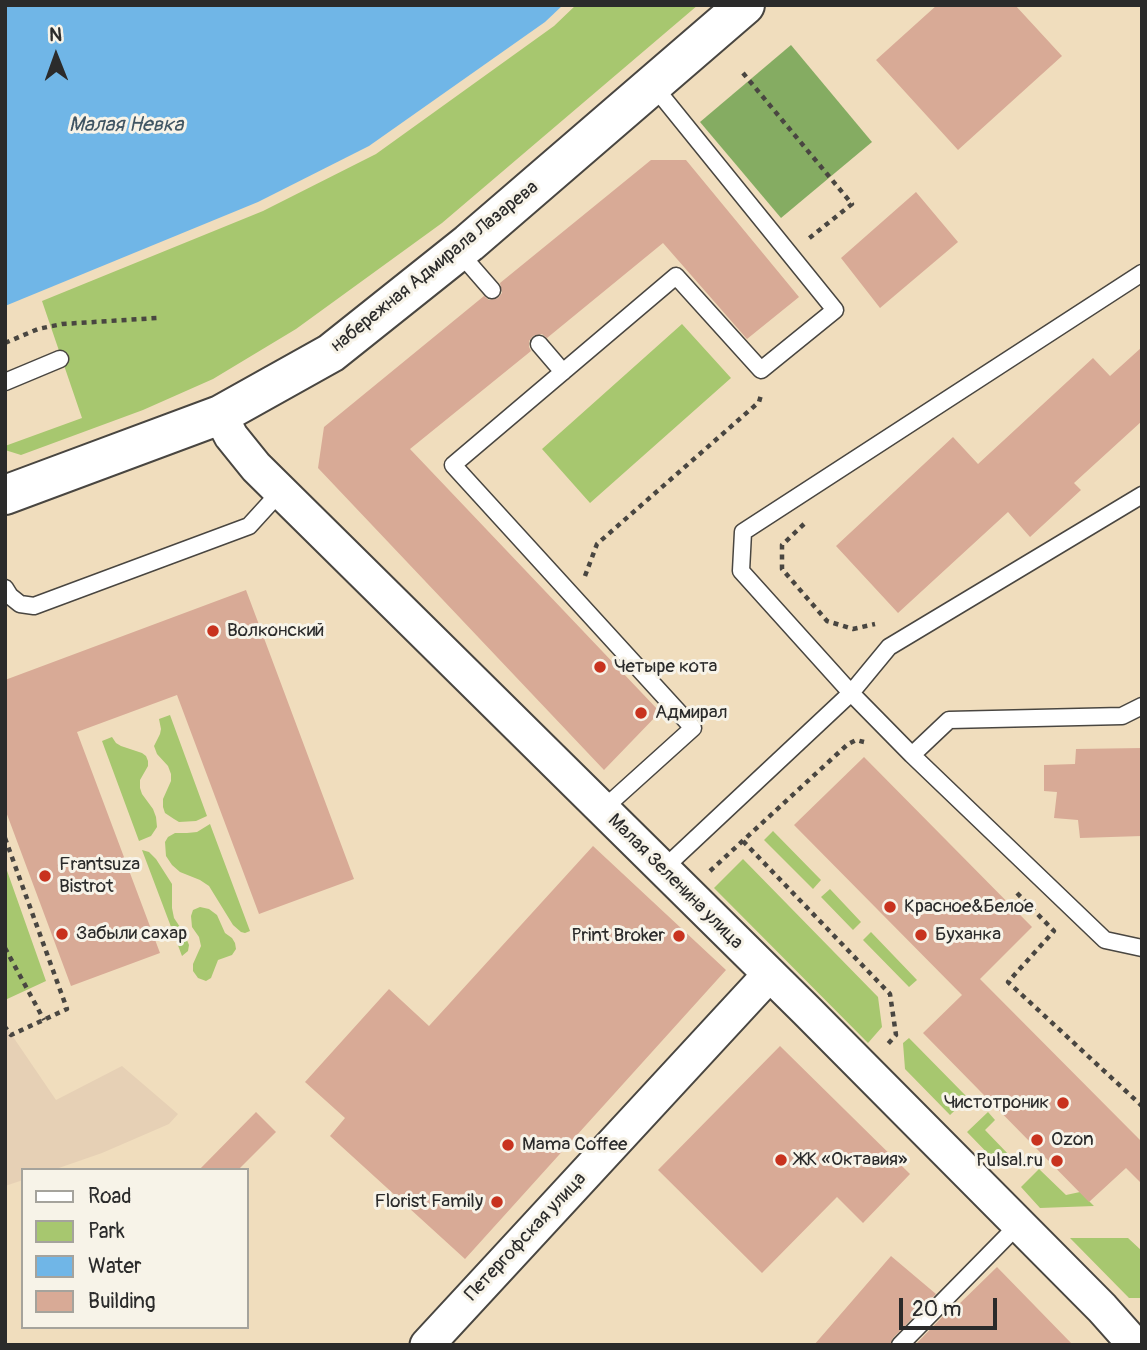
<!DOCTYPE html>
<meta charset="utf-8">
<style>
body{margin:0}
#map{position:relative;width:1147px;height:1350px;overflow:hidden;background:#f0ddbd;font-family:Pangolin,sans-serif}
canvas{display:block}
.frame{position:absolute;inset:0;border:7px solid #2b2b2b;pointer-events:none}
.legend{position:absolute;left:21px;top:1168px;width:228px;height:161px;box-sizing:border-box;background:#f7f3e8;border:2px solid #a5a39c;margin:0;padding:9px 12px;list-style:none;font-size:21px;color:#2b2b2b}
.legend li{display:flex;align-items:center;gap:14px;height:35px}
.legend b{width:35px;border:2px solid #a5a39c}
.north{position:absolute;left:21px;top:21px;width:70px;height:70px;-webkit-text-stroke:5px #f7f3e8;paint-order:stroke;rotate:359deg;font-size:19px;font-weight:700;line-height:28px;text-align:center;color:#2b2b2b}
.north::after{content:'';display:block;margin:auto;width:24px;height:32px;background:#2b2b2b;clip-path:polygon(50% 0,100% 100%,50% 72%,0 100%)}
.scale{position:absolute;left:899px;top:1298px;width:98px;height:32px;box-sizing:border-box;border:4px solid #2b2b2b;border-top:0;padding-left:9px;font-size:21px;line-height:24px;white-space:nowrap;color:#2b2b2b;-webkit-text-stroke:5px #f7f3e8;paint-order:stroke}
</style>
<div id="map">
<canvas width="1147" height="1350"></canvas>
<div class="frame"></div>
<ul class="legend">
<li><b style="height:9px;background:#fff"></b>Road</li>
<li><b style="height:19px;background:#a7c76f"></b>Park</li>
<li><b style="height:19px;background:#70b6e7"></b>Water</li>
<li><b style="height:19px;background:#d8aa96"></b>Building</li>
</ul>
<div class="north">N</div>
<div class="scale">20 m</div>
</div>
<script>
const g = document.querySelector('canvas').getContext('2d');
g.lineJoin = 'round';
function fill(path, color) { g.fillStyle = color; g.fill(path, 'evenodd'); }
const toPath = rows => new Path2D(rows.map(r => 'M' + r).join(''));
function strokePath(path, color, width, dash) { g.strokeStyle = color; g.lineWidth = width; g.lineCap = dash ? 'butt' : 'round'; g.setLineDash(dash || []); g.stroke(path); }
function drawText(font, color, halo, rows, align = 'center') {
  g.font = font + ' Pangolin,sans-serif'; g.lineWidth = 6; g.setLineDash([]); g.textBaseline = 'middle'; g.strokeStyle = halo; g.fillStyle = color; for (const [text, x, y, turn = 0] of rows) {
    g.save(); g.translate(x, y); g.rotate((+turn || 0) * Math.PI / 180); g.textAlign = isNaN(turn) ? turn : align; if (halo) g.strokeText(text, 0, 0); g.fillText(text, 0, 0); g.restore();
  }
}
fill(toPath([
 [5,1025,56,1100,122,1066,178,1114,169,1124,102,1153,53,1170,23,1170,23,1180,5,1186]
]), '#e6d0b5');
fill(toPath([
 [576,5,698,5,442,223,296,329,213,379,143,410,21,455,5,450,5,446,82,418,42,301,263,211,376,154,554,26],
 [682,324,731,378,590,503,542,449],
 [170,715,207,816,196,821,179,822,174,819,165,813,163,807,163,799,171,781,171,774,168,766,157,754,154,746,160,734,161,729,159,719],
 [112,737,116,743,121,746,142,753,146,756,148,761,148,766,140,780,140,788,142,794,153,809,156,817,157,827,151,836,139,841,102,741],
 [210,824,250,931,245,933,241,932,233,925,209,886,200,880,180,872,172,865,166,856,165,842,168,837,175,833,187,833,197,832],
 [773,831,821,880,813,889,764,840],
 [142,850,149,852,156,859,172,884,172,908,174,918,184,933,189,945,188,951,182,956],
 [743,859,878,997,882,1027,868,1043,714,888],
 [5,865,46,981,5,1000],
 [830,889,861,922,853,930,821,897],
 [200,907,209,909,217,915,225,933,232,938,235,943,236,949,232,955,218,960,211,978,206,981,198,978,193,971,193,964,201,946,199,937,192,927,191,916,193,910],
 [871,932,917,980,909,987,863,940],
 [909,1038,968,1098,950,1115,905,1069,903,1043],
 [988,1112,995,1120,985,1130,1010,1156,1000,1166,967,1132],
 [1039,1169,1066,1195,1080,1192,1094,1206,1040,1208,1021,1187],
 [1070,1238,1128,1238,1142,1251,1142,1298,1129,1298]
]), '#a7c76f');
fill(toPath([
 [791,45,872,142,781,218,700,122]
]), '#85ac62');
fill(toPath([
 [5,5,563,5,545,22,369,146,258,202,5,306]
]), '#70b6e7');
fill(toPath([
 [937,5,1015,5,1062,56,958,150,876,60],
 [651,160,686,160,799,297,747,339,663,243,547,338,542,334,533,336,529,341,529,347,531,351,410,449,660,712,604,770,318,468,324,427,484,296,489,300,498,298,502,293,500,283],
 [916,192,958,242,880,308,841,258],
 [1142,347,1142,421,1074,483,1081,490,1030,537,1008,512,898,613,836,546,953,437,978,464,1093,358,1110,376],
 [246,590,354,879,259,914,177,695,77,732,160,953,71,986,5,809,5,680],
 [1142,748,1142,836,1080,838,1078,820,1054,818,1057,792,1044,791,1044,765,1075,764,1076,749],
 [864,757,1032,927,980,979,1142,1142,1142,1184,1126,1168,1089,1202,923,1033,962,995,794,825],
 [593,846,726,970,465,1259,330,1136,345,1118,305,1082,389,989,429,1026],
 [780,1046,910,1174,863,1223,837,1197,762,1273,658,1170],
 [256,1112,276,1132,238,1170,199,1170],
 [891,1256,936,1294,893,1338,890,1345,814,1345],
 [997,1267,1073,1345,915,1345,952,1307,954,1309]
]), '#d8aa96');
const lane = toPath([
 [458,251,492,290],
 [1142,273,743,532,741,571,851,693,912,755,1105,940,1142,948],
 [539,344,563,372],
 [5,382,60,359],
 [5,588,10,596,20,604,34,606,249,526,280,492],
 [912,755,949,720,1122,716,1142,706],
 [602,810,693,728,453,465,676,276,761,370,835,310,652,84],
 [662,870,851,693,889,647,1142,495],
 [900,1345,1019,1224]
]);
const street = toPath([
 [220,415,231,436,256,467,806,1010,1102,1308,1135,1345],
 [427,1345,769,975]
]);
const secondary = toPath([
 [5,495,220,415,331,353,469,243,745,5]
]);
strokePath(lane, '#494641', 19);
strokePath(street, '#494641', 37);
strokePath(secondary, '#494641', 42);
strokePath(toPath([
 [743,73,852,204,807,240],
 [5,343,38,329,62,324,157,318],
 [804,524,782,545,782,569,827,621,853,629,875,624],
 [585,576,597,544,759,402,761,395],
 [5,838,67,1009,11,1035,5,1027],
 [743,841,890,994,896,1035,886,1046],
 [710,871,848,744,856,740,864,742],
 [1017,893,1054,931,1008,982,1142,1106],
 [5,948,44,1020]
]), '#494641', 4.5, [5, 5]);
strokePath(lane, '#fff', 16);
strokePath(street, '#fff', 33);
strokePath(secondary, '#fff', 38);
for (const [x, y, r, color] of [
 [213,631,7,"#c8321e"],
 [600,667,7,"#c8321e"],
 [641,713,7,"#c8321e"],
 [45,876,7,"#c8321e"],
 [890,907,7,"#c8321e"],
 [62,934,7,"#c8321e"],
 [921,935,7,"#c8321e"],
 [679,936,7,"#c8321e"],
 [1063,1103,7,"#c8321e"],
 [1037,1140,7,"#c8321e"],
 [508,1145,7,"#c8321e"],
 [781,1160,7,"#c8321e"],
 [1057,1161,7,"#c8321e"],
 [497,1202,7,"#c8321e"]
]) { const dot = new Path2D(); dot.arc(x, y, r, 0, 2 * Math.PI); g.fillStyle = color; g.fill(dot); strokePath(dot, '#f7f3e8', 2.5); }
drawText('19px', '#2b2b2b', '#f7f3e8', [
 ["набережная Адмирала Лазарева",435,267,-39],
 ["Малая Зеленина улица",675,882,45],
 ["Петергофская улица",526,1237,-47]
]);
drawText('19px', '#2b2b2b', '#f7f3e8', [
 ["Волконский",227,631],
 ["Четыре кота",614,667],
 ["Адмирал",655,713],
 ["Frantsuza",59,865],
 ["Bistrot",59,887],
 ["Красное&Белое",904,907],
 ["Забыли сахар",76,934],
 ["Буханка",935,935],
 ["Print Broker",665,936,"right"],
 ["Чистотроник",1049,1103,"right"],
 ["Ozon",1051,1140],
 ["Mama Coffee",522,1145],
 ["ЖК «Октавия»",795,1160],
 ["Pulsal.ru",1043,1161,"right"],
 ["Florist Family",483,1202,"right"]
], 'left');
drawText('italic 21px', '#405563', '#f7f3e8', [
 ["Малая Невка",126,126]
]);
</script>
